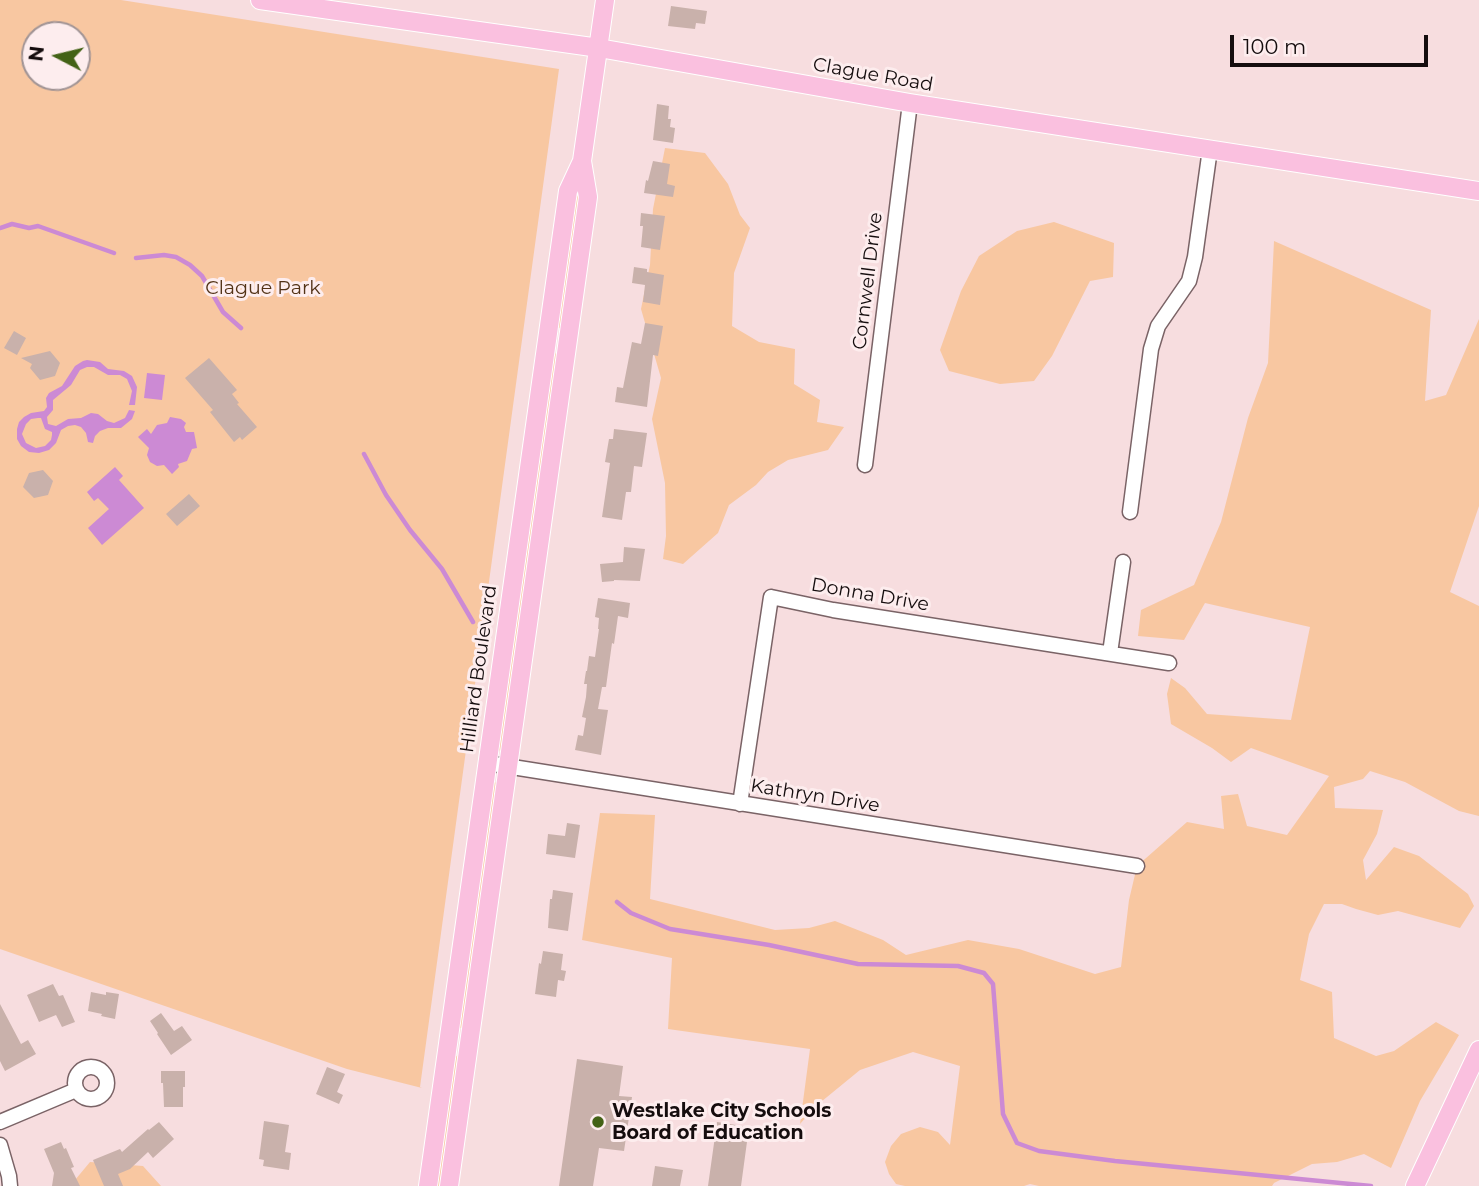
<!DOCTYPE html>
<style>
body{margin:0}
#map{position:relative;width:1479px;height:1186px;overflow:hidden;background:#f7dddf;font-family:Montserrat,sans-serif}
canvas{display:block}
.north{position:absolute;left:21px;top:21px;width:70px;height:70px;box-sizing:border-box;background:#fdedee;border:2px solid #a09394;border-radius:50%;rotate:277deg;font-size:19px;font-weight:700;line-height:28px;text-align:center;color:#150d0e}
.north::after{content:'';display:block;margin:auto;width:24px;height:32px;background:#436216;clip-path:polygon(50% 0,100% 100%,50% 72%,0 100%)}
.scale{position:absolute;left:1230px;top:35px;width:198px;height:32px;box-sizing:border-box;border:4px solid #150d0e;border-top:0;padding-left:9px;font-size:21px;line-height:24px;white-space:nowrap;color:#150d0e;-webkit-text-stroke:5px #fdedee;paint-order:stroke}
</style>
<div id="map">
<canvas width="1479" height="1186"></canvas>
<div class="north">N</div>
<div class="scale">100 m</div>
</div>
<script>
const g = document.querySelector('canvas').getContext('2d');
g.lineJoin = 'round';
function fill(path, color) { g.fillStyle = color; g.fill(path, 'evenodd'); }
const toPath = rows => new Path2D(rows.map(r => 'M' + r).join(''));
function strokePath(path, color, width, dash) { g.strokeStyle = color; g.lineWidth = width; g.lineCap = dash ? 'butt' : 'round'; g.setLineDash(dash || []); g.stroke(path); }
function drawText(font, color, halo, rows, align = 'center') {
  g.font = font + ' Montserrat,sans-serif'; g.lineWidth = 6; g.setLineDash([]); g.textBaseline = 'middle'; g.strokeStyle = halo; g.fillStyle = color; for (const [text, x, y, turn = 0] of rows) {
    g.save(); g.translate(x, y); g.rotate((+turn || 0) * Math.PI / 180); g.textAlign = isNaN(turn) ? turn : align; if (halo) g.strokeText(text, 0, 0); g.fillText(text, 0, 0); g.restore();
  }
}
fill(toPath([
 [0,0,121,0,559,69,420,1087,422,1088,347,1069,0,949],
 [35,35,77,35,77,77,35,77],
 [665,148,705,153,728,184,740,215,750,228,734,273,732,326,759,342,795,349,794,384,820,400,817,422,844,427,828,450,788,460,768,472,756,485,729,505,718,533,683,564,663,559,666,536,665,483,652,419,661,378,641,309,650,265,653,209],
 [577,192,581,194,561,328,558,328,556,327,574,194],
 [1054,222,1114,243,1113,277,1090,281,1052,356,1034,381,1000,384,949,371,940,350,961,291,979,256,1017,231],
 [1274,241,1431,310,1425,401,1446,395,1479,319,1479,506,1450,592,1479,606,1479,816,1459,811,1405,782,1370,771,1363,779,1334,787,1335,808,1383,810,1377,834,1363,860,1366,880,1394,847,1419,856,1468,894,1474,906,1460,928,1398,911,1378,915,1356,909,1342,904,1324,904,1309,934,1300,980,1332,992,1334,1038,1376,1056,1394,1051,1436,1022,1459,1035,1420,1101,1391,1168,1364,1154,1337,1162,1312,1164,1274,1183,1272,1186,1039,1186,1030,1184,1024,1186,905,1186,896,1184,889,1174,885,1162,891,1146,901,1134,920,1127,938,1132,950,1145,960,1066,913,1052,860,1070,816,1106,800,1124,810,1049,668,1029,672,958,582,940,600,813,655,815,650,899,775,930,809,928,835,921,883,940,906,955,968,940,1019,949,1095,974,1121,967,1129,900,1137,866,1187,822,1224,829,1221,796,1238,794,1247,826,1287,835,1329,776,1251,748,1231,762,1212,748,1171,724,1167,694,1171,678,1185,688,1207,714,1291,720,1310,627,1205,603,1184,640,1138,636,1141,610,1194,585,1221,522,1248,418,1268,363],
 [554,353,557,354,504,751,496,750],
 [494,782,497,783,463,1028,461,1028,458,1027,491,784],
 [461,1053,442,1186,437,1186,436,1184,453,1062,455,1057],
 [90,1162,143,1166,161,1186,70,1186]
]), '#f8c7a1');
fill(toPath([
 [87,360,100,362,108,369,124,371,132,376,137,387,135,405,129,405,132,391,127,379,120,375,108,375,94,367,87,367,80,370,71,385,53,400,53,410,47,417,48,424,56,426,68,419,81,418,91,413,98,414,107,421,114,423,125,418,129,410,135,411,132,419,121,428,108,428,100,431,95,436,93,443,88,442,86,433,81,427,75,425,68,426,61,430,56,443,49,450,39,453,29,452,21,446,17,439,17,429,19,422,24,417,31,413,44,411,47,407,46,398,49,393,62,386,75,366,83,361],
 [38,418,41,418,45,429,52,432,52,435,51,440,45,446,36,448,26,443,22,434,26,424,31,419],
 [147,373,165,375,162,400,144,398],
 [170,417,181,419,186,423,184,427,186,432,194,432,197,448,192,449,187,461,178,464,179,467,172,474,164,465,157,466,150,462,147,455,149,448,138,437,147,429,151,434,157,425,167,423],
 [115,467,123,476,119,480,144,508,102,545,88,528,109,509,98,498,94,501,87,492]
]), '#cc8ad4');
strokePath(toPath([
 [0,228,12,224,29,228,38,226,114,253],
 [136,258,164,255,176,257,190,265,202,276,223,312,241,328],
 [364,454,386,495,410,530,442,569,473,622],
 [617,902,631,913,670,929,769,945,858,964,958,966,984,973,993,984,1003,1114,1017,1143,1039,1151,1115,1161,1371,1186]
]), '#cc8ad4', 4.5);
fill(toPath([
 [671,6,707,11,705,24,696,23,695,29,668,26],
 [657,104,669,106,668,119,671,119,670,127,675,128,673,143,653,140],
 [653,161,670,164,667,184,675,186,673,197,644,193,646,180,648,181],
 [641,213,665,216,660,250,641,247,643,226,640,226],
 [634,267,647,269,647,272,664,275,660,305,643,302,645,285,632,283],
 [645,323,663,326,658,356,653,355,647,407,615,402,617,387,623,388,632,342,641,344],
 [14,331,26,338,17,355,4,348],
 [50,351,60,363,55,376,40,380,30,368,32,364,21,358],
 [209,358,237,390,232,394,239,403,237,404,257,427,242,440,240,437,234,442,210,412,213,410,185,378],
 [614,429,647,433,642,467,634,466,631,492,626,492,622,520,602,517,610,463,605,462,609,439,613,439],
 [43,470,53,481,48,495,34,498,23,487,29,473],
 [189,494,200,506,177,526,166,514],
 [624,547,645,549,640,581,614,580,614,581,602,582,600,564,623,562],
 [598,598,630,603,628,618,618,616,614,644,612,643,606,687,602,687,598,709,608,710,601,755,575,750,578,735,583,736,586,718,582,717,586,697,587,684,584,684,586,671,587,671,589,656,595,657,599,629,598,629,599,618,595,617],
 [567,823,580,825,575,858,546,854,548,834,565,836],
 [553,890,573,893,568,931,548,928,550,899,552,899],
 [543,951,563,954,561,970,566,971,564,981,558,980,556,997,535,994,539,963,541,964],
 [53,984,59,996,63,995,75,1022,62,1027,56,1015,39,1022,27,995],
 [91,992,106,995,106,992,119,994,115,1019,101,1016,102,1014,88,1011],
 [0,1004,21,1044,28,1040,36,1054,5,1071,0,1061],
 [161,1013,174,1031,182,1026,192,1040,171,1055,157,1034,158,1033,150,1021],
 [577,1059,623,1066,619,1096,632,1097,624,1151,599,1148,593,1186,559,1186],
 [327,1067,345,1074,337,1092,343,1095,339,1104,316,1094],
 [161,1071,185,1071,185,1087,183,1087,183,1107,164,1107,163,1083,161,1083],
 [264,1121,289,1125,285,1152,291,1153,289,1170,263,1166,264,1160,259,1159],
 [159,1122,174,1139,153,1158,148,1152,130,1169,118,1174,123,1186,104,1186,93,1160,120,1149,122,1152,148,1129,149,1130],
 [717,1122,749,1127,741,1186,708,1186],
 [61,1142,64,1149,66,1148,74,1167,71,1168,80,1186,52,1186,54,1173,44,1149],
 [655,1166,683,1170,680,1186,652,1186]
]), '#c9b1ab');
const minor = toPath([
 [865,465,910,103],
 [1130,512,1151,349,1158,326,1189,281,1195,257,1210,149],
 [1110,653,1123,562],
 [487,763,1137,866],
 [740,804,771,597,833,610,1169,663],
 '75 1083a16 16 0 1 1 32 0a16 16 0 1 1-32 0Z',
 [0,1122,76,1090],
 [0,1145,9,1176,10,1186]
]);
const major = toPath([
 [260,0,599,48,910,103,1479,191],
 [428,1186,568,191,582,161,605,0],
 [449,1186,588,197,582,161],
 [1415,1186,1479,1050]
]);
strokePath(minor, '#7a6366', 17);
strokePath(major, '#fff', 20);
strokePath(minor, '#fff', 14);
strokePath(major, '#fac0df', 18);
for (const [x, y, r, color] of [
 [598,1122,7,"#436216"]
]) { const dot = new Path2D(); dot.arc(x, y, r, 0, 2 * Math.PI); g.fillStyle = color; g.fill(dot); strokePath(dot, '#fdedee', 2.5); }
drawText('19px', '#150d0e', '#fdedee', [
 ["Clague Road",873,75,10],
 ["Cornwell Drive",868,281,-83],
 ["Donna Drive",870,595,10],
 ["Hilliard Boulevard",479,669,-82],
 ["Kathryn Drive",815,796,9]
]);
drawText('19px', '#523216', '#fdedee', [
 ["Clague Park",263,288]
]);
drawText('bold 19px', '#150d0e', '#fdedee', [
 ["Westlake City Schools",612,1111],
 ["Board of Education",612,1133]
], 'left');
</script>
